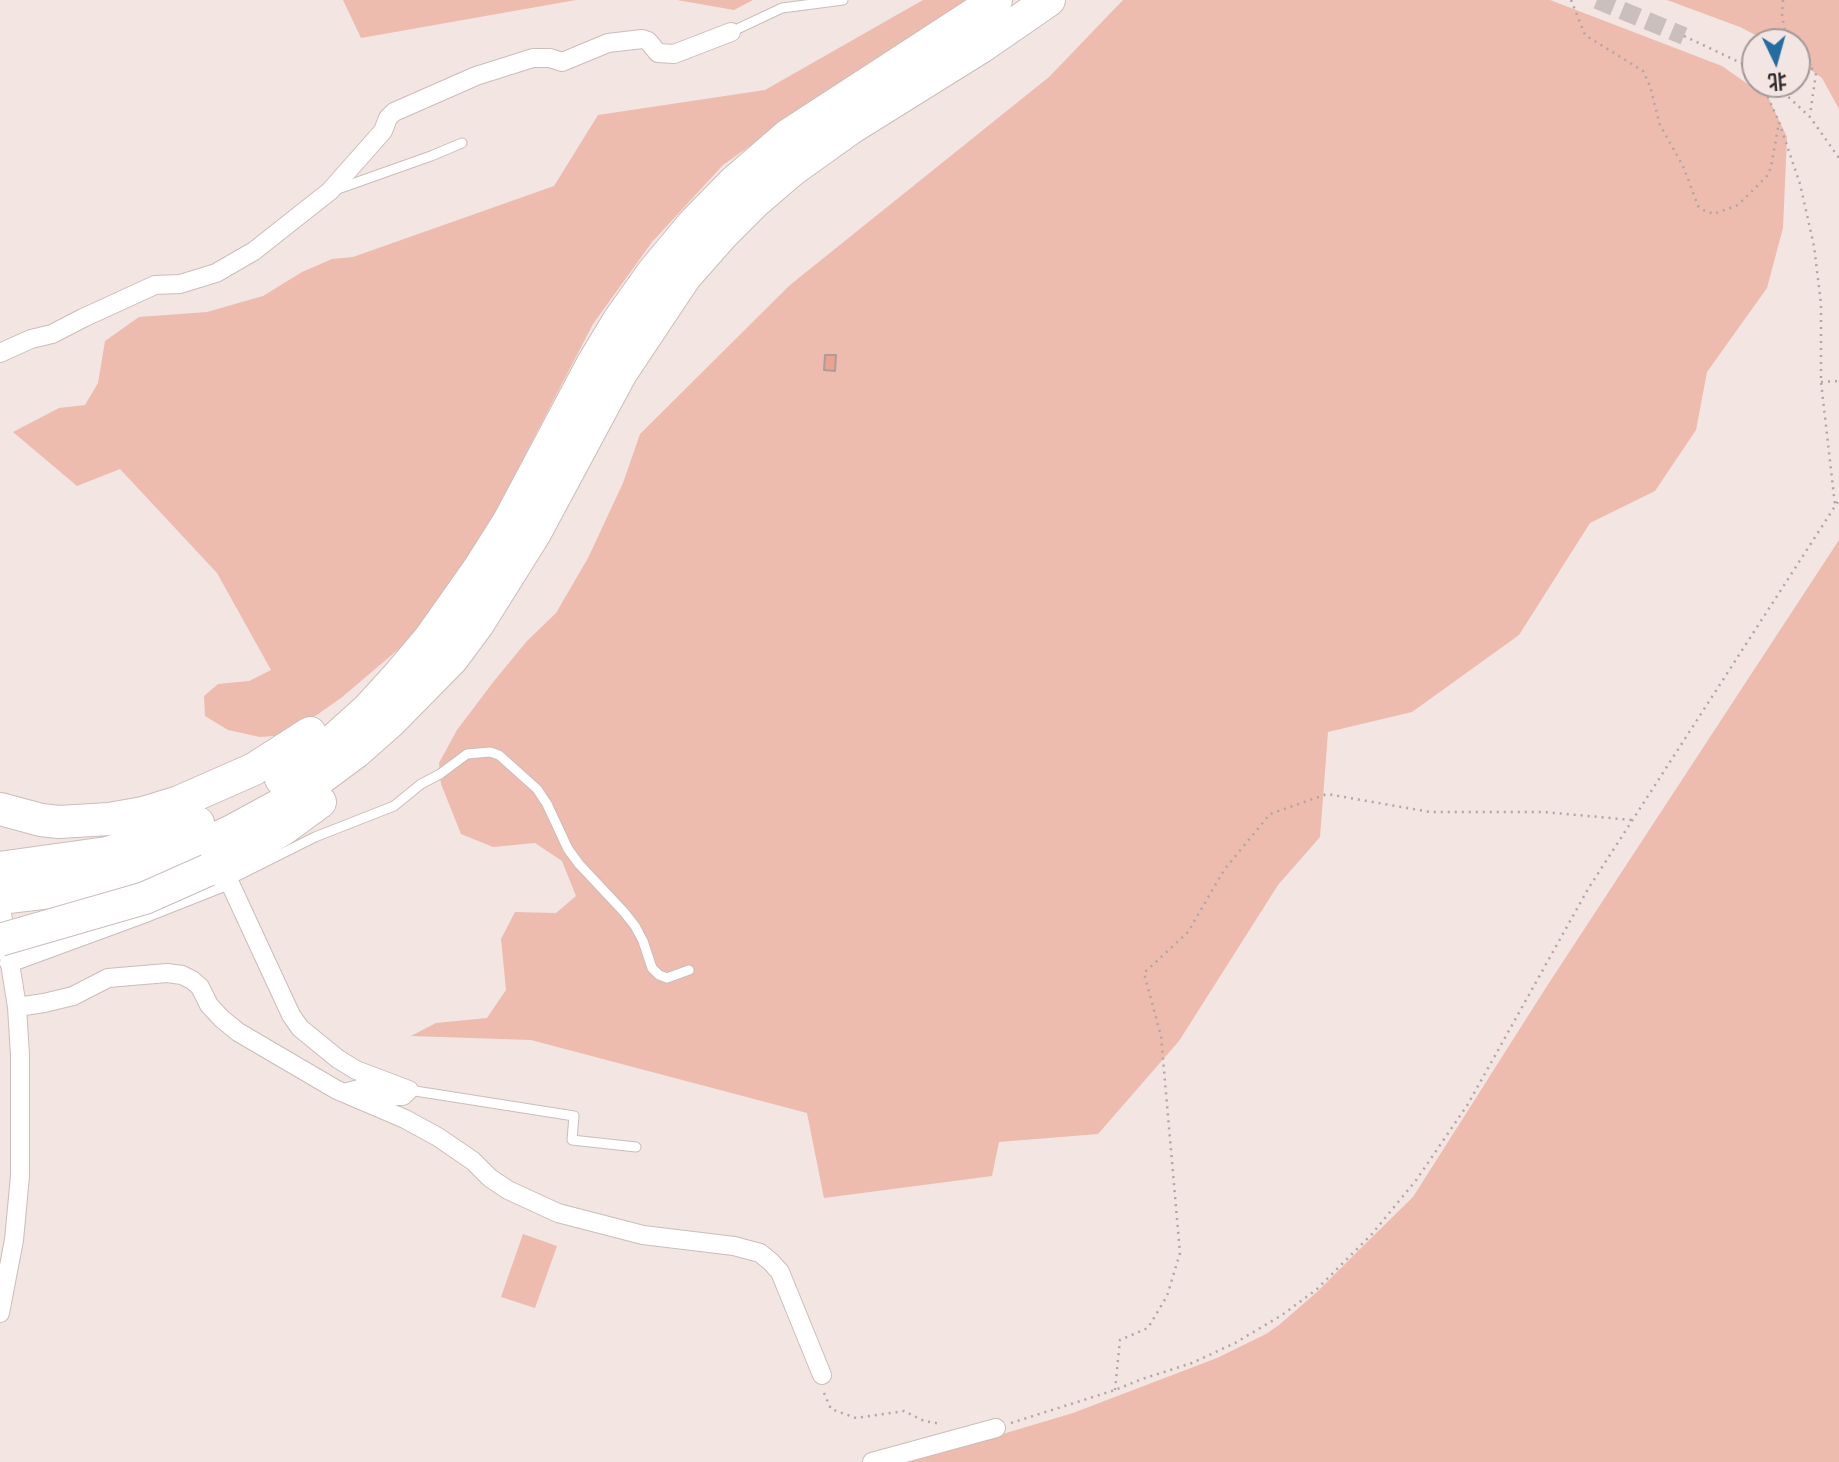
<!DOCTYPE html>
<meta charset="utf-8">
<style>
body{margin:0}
#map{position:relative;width:1839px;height:1462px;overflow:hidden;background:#f2e5e2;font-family:Quicksand,"Noto Sans SC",sans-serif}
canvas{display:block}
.north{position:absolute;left:1741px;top:28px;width:70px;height:70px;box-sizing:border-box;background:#f2e5e2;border:2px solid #a39997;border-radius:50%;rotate:175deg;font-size:19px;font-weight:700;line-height:28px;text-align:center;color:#2d2827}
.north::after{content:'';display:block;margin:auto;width:24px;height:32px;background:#246da1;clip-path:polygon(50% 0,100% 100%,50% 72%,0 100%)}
</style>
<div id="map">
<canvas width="1839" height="1462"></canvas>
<div class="north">北</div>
</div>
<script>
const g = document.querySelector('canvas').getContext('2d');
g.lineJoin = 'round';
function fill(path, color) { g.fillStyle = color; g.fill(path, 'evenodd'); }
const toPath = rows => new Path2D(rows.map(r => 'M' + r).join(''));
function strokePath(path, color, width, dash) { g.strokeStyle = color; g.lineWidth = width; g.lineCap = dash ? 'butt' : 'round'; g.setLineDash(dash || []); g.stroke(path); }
fill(toPath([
 [343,0,576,0,361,38],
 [677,0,753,0,734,10],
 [923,0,979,0,843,80,723,165,652,242,593,324,463,574,414,636,341,698,288,735,260,737,228,730,205,716,204,696,218,684,249,681,271,670,217,573,120,469,77,486,13,432,59,408,85,405,98,383,105,341,139,317,207,312,263,296,302,272,332,259,353,257,554,186,598,115,765,90],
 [1123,0,1550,0,1722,66,1769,99,1787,137,1783,228,1767,288,1707,372,1696,430,1655,491,1590,523,1519,635,1412,712,1328,732,1320,837,1278,885,1179,1041,1098,1134,999,1142,992,1176,824,1198,807,1113,531,1040,411,1036,436,1023,487,1018,506,990,501,939,515,912,556,913,576,896,562,861,535,843,493,847,461,834,441,784,439,763,457,730,494,681,527,641,556,613,588,558,623,483,640,434,790,285,1049,77],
 [1667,0,1839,0,1839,109,1822,78,1797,60,1797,42,1769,42,1740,27],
 [1839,540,1839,1462,909,1462,1073,1413,1217,1358,1266,1334,1279,1325,1317,1292,1358,1251,1413,1197,1547,986],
 [523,1234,557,1246,535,1308,501,1297]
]), '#eebbaf');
const building = toPath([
 [825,355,836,355,835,371,824,370,825,355]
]);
fill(building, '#eca291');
strokePath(building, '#aa9e9b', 2);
strokePath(toPath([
 [1597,0,1684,36]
]), '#cbbfbd', 18, [18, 9]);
const lane = toPath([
 [731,32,782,8,843,0],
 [335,190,431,156,462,143],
 [229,880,315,837,394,806,421,784,440,774,467,754,490,752,499,755,537,789,547,804,568,849,579,864,624,912,635,926,643,941,652,968,659,975,667,978,689,970],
 [409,1090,574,1116,572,1140,636,1147]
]);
const street = toPath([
 [0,353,31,339,52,334,83,318,155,285,180,284,216,273,254,251,330,191,383,131,388,118,394,112,476,76,533,58,550,58,562,62,608,43,642,39,648,41,658,53,674,54,731,32],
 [221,864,291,1015,300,1028,338,1059,356,1070,409,1090,403,1096,393,1096,363,1088,344,1093],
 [0,901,17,1007,20,1055,20,1176,14,1240,0,1313],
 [9,963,148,912,229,880],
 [17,1007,44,1003,73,996,108,978,167,973,182,975,192,980,200,987,209,1005,222,1019,238,1032,337,1090,405,1119,438,1137,473,1161,490,1178,508,1190,558,1213,643,1235,734,1246,760,1253,771,1262,780,1272,822,1375],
 [872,1462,996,1428]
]);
const highway = toPath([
 [281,779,306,762,337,737,367,710,398,676,430,638,478,570,509,521,593,363,619,320,653,272,692,225,734,182,787,136,996,0],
 [0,809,41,820,59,822,109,819,143,813,179,802,254,769,310,733],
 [0,868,107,853,157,839,198,823],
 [208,870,250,849,283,829,320,802],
 [0,898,50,892,103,880,150,866,193,849,232,831,278,806,321,778,356,752,390,722,452,659,478,624,535,533,621,373,685,277,723,234,756,201,791,171,851,128,981,47,1049,0]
]);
strokePath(lane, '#cabdba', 11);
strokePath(street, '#cabdba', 20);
strokePath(highway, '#cabdba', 34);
strokePath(toPath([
 [1571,0,1585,35,1643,71,1650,86,1660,125,1683,166,1698,206,1705,211,1714,214,1738,205,1768,175,1771,167,1779,122],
 [1783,0,1782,15,1787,42],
 [1684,36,1741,63,1755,72],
 [1797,53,1816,73,1810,115],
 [1762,84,1779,122,1800,184,1814,246,1821,304,1821,382,1835,505],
 [1772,84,1782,91,1810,117,1839,158],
 [1821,382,1839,381],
 [1115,1390,1120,1340,1148,1328,1167,1296,1180,1253,1161,1036,1144,973,1188,932,1224,870,1270,814,1327,794,1430,812,1544,812,1632,820],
 [824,1393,831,1409,856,1418,904,1411,924,1421,942,1424],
 [1011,1423,1115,1390,1142,1379,1192,1363,1235,1343,1282,1315,1316,1290,1372,1234,1417,1179,1468,1104,1588,889,1839,500]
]), '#b0a6a4', 2.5, [2, 5]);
strokePath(lane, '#fff', 9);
strokePath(street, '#fff', 18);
strokePath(highway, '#fff', 32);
const highwayBridge = toPath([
 [0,940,145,898,208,870]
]);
strokePath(highwayBridge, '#cabdba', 34, []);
strokePath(highwayBridge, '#fff', 32);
</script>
